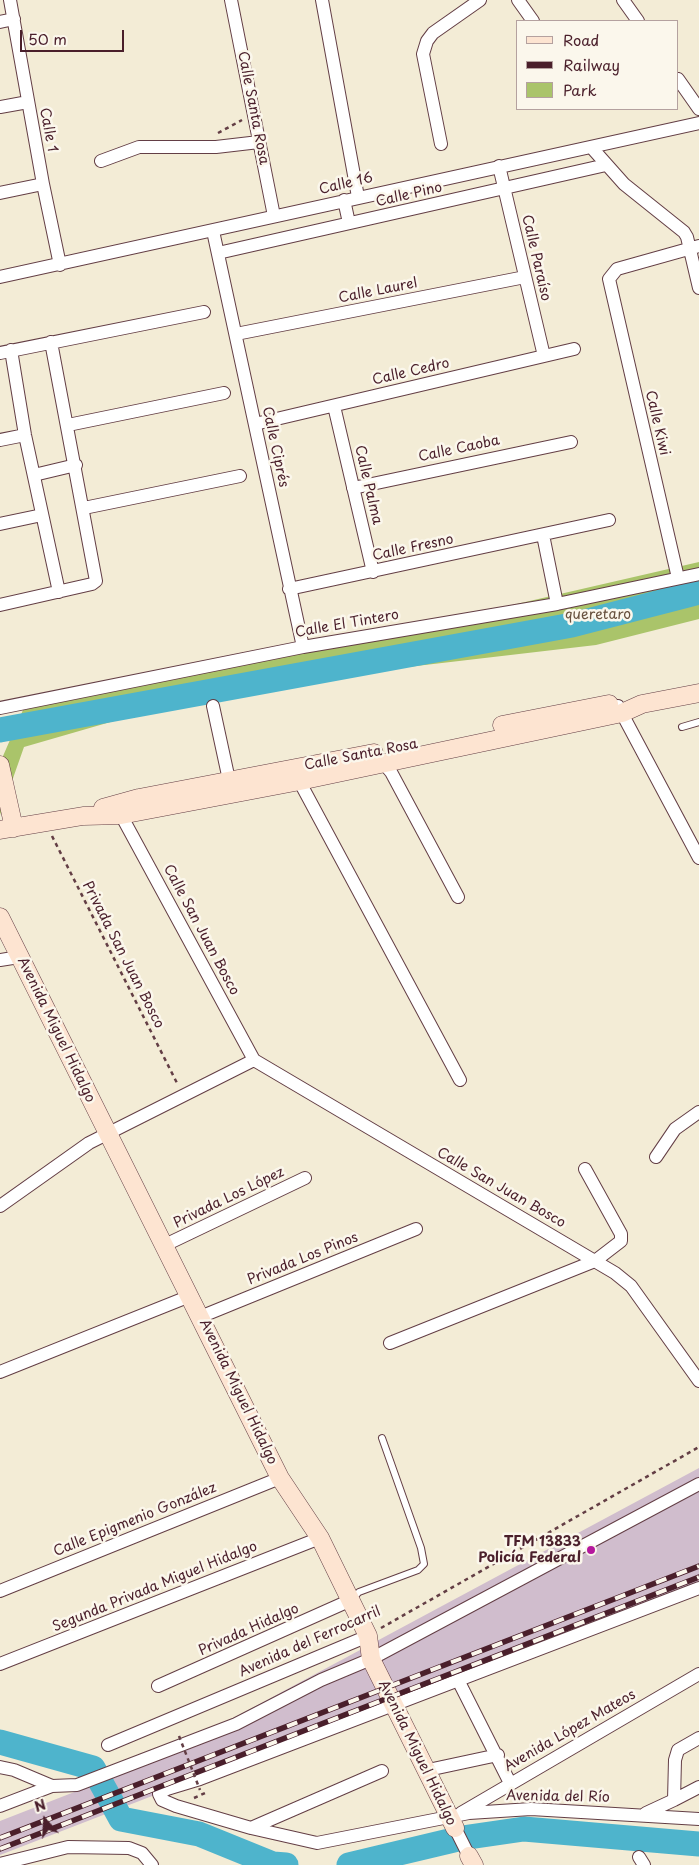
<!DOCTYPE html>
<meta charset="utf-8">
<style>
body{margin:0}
#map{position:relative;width:699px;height:1865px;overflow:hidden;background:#f3ecd6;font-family:"Playpen Sans",sans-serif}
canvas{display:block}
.legend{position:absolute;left:516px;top:20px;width:162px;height:90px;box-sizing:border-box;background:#fbf7ec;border:1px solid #b4a19f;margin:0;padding:6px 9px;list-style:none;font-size:15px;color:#4a1f2b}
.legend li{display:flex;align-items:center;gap:10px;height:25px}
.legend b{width:25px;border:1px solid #b4a19f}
.north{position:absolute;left:20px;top:1795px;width:50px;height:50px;-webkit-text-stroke:4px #fbf7ec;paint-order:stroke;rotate:341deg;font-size:14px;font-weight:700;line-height:20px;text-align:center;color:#4a1f2b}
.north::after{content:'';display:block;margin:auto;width:18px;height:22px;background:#4a1f2b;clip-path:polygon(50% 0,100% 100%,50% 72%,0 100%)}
.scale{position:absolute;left:20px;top:30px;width:104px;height:22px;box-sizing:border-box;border:2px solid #4a1f2b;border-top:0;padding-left:6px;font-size:15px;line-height:18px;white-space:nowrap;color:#4a1f2b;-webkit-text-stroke:4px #fbf7ec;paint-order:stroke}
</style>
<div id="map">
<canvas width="699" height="1865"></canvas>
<ul class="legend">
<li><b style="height:6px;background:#fde4d1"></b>Road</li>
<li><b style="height:6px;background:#4a1f2b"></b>Railway</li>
<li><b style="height:14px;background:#aac46a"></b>Park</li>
</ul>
<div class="north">N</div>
<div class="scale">50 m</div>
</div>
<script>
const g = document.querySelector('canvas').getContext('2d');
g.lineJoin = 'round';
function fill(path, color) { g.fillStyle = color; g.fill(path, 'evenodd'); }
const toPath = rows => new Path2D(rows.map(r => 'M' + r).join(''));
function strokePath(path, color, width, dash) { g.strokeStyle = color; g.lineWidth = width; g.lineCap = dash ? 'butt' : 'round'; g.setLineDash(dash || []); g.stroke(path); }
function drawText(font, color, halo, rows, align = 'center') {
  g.font = font + ' "Playpen Sans",sans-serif'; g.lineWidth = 5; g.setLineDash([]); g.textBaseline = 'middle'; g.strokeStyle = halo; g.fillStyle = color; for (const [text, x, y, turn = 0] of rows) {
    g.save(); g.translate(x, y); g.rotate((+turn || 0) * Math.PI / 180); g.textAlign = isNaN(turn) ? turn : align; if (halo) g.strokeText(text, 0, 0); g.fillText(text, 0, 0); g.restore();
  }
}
fill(toPath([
 [699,1468,699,1584,0,1855,0,1821,123,1773,239,1715]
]), '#d0bdcd');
fill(toPath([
 [699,562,699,619,596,645,228,688,24,747,0,815,0,763,26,703,408,629]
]), '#aac46a');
strokePath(toPath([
 [0,730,572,625,699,592],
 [0,1742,93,1768,121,1819,199,1834,273,1864,286,1865],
 [349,1865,462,1838,524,1829,699,1844]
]), '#4eb4cc', 25);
const lane = toPath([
 [682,727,699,722],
 [352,1599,359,1592,418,1570,424,1564,421,1548,382,1438]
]);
const street = toPath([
 [10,0,43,184,60,265],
 [231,0,274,216],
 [322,0,358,197],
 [518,0,533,21],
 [623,0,638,21],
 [0,22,14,19],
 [678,79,699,109],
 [0,107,28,102],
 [441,144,423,54,427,41,433,33,480,0],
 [592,148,624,184,684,232,687,237,699,288],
 [101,161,139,147,216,147,259,142],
 [499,166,544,356],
 [0,193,43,184],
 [344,200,349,223],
 [213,231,303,647],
 [218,253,606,165],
 [0,277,699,123],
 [236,334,525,277],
 [11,350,25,435,59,592],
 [0,353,204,312],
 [334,406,373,572],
 [255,424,574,349],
 [68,425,224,393],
 [0,440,25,435],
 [34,475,76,465],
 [353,488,571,442],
 [84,508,240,476],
 [0,524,42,515],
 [543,535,557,604],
 [678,578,609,279,617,269,699,246],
 [289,589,609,520],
 [0,605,92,584,96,581,51,342],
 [213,706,229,780],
 [618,706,699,858],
 [0,708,303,647,557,604,699,574],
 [380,759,391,772,458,897],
 [296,775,460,1080],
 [121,815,254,1060,615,1273,631,1286,699,1381],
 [0,960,19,957],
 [656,1157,675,1129,699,1112],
 [0,1206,89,1143,254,1060],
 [165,1245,305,1178],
 [200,1317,416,1229],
 [390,1343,595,1261,621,1241,621,1234,585,1169],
 [0,1372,190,1296],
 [699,1588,200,1779,167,1789,159,1794,162,1800,176,1806,251,1828,317,1843,469,1813,531,1809,699,1819],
 [0,1591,280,1478],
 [0,1664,320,1538],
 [458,1680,510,1783],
 [158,1686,351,1600],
 [108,1745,368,1636],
 [0,1767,14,1770,52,1786],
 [428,1770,498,1755],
 [674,1800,699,1787],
 [0,1806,52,1786,77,1785,236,1724,321,1680,371,1659,699,1484],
 [461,1813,699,1674],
 [646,1813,674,1800,675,1760,678,1750,699,1738],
 [251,1828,382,1771],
 [455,1828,469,1856],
 [639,1857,644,1865],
 [0,1864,68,1847,129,1848,142,1853,152,1865]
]);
const secondary = toPath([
 [502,725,609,704],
 [0,765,14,828],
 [103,808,139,798,374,753],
 [0,830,83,816,121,815,300,781,622,713,642,704,699,693],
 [0,917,280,1478,320,1538,368,1636,371,1659,455,1828],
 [469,1856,474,1865]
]);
strokePath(lane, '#633e45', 8);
strokePath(street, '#633e45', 14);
strokePath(secondary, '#633e45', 19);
strokePath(toPath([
 [218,133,242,120],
 [52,836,178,1085],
 [381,1628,699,1447],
 [194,1798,205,1793,204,1790]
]), '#633e45', 2.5, [4, 4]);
strokePath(lane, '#fff', 6);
strokePath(street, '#fff', 12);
strokePath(secondary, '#fde4d1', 18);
const rail = toPath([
 [0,1838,699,1566],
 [0,1849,699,1577]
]);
strokePath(rail, '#4a1f2b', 5.5);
strokePath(rail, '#fbf7ec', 4, [11]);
strokePath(toPath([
 [179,1736,200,1790]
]), '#633e45', 2.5, [4, 4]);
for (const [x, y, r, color] of [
 [591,1550,5,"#b5179e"]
]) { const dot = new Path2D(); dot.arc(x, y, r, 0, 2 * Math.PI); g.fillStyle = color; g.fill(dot); strokePath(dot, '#fbf7ec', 2); }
drawText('14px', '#4a1f2b', '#fbf7ec', [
 ["Calle Santa Rosa",253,108,79],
 ["Calle 1",48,130,79],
 ["Calle 16",346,184,-13],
 ["Calle Pino",409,195,-13],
 ["Calle Paraíso",536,258,77],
 ["Calle Laurel",378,291,-11],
 ["Calle Cedro",411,372,-13],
 ["Calle Kiwi",657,423,77],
 ["Calle Ciprés",275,447,78],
 ["Calle Caoba",459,449,-12],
 ["Calle Palma",368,485,77],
 ["Calle Fresno",413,548,-12],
 ["Calle El Tintero",347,624,-10],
 ["Calle Santa Rosa",361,755,-11],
 ["Calle San Juan Bosco",201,930,62],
 ["Privada San Juan Bosco",123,955,63],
 ["Avenida Miguel Hidalgo",56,1030,64],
 ["Calle San Juan Bosco",501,1188,30],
 ["Privada Los López",229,1198,-26],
 ["Privada Los Pinos",303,1259,-22],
 ["Avenida Miguel Hidalgo",238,1392,64],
 ["Calle Epigmenio González",135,1520,-22],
 ["Segunda Privada Miguel Hidalgo",155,1587,-22],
 ["Privada Hidalgo",249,1630,-24],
 ["Avenida del Ferrocarril",310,1642,-24],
 ["Avenida López Mateos",570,1731,-30],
 ["Avenida Miguel Hidalgo",417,1753,64],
 ["Avenida del Río",558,1797,1]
]);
drawText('14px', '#67513e', '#fbf7ec', [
 ["queretaro",598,615]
]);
drawText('bold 14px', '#4a1f2b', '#fbf7ec', [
 ["TFM 13833",581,1542],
 ["Policía Federal",581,1558]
], 'right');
</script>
